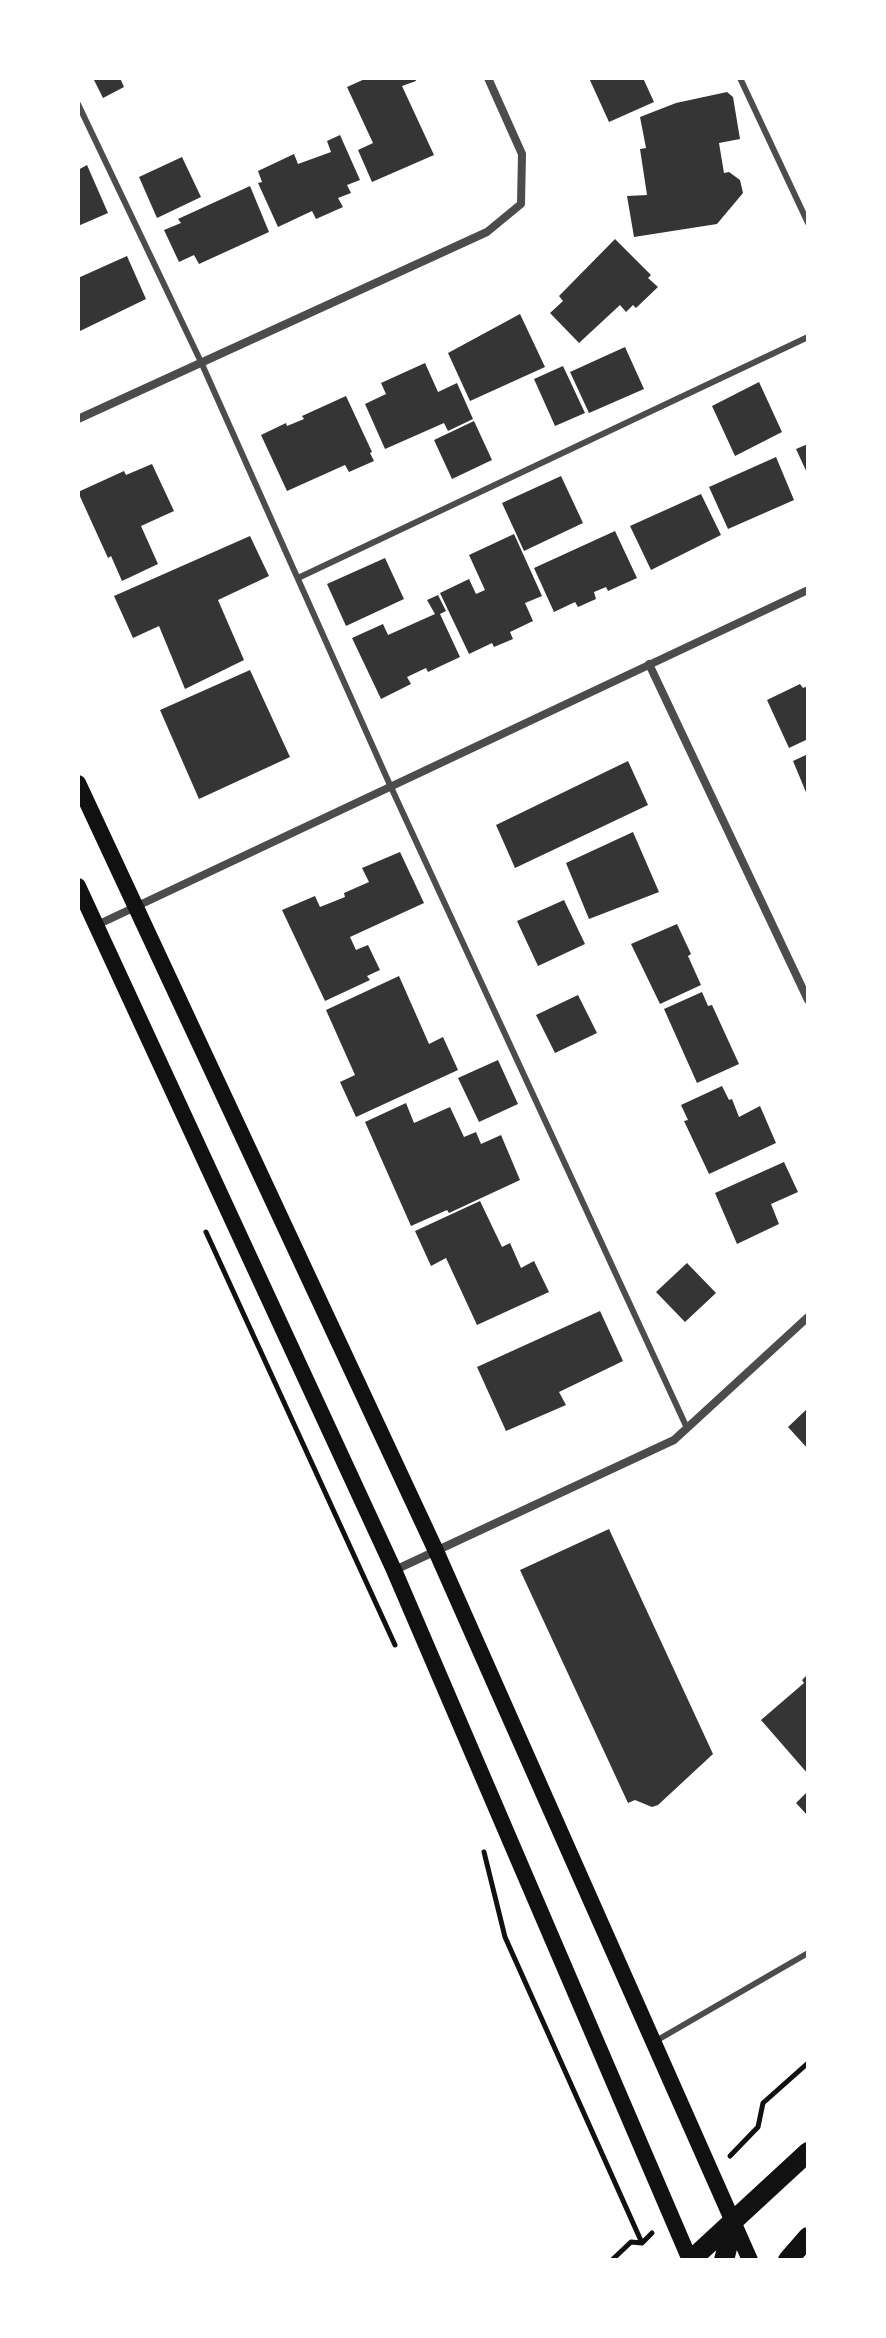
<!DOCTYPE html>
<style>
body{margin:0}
#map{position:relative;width:886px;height:2338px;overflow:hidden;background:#fff;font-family:Georgia,serif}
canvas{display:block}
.frame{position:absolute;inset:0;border:80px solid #fff;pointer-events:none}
</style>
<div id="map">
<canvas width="886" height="2338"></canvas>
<div class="frame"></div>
</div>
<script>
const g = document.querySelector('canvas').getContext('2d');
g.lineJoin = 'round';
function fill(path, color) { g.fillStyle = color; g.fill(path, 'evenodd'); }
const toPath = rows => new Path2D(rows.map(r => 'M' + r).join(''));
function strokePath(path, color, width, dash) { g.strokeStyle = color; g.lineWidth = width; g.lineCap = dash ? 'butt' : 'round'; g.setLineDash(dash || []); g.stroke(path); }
fill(toPath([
 [93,78,120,78,124,87,103,98],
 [367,78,415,78,416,81,402,86,434,155,372,182,358,150,373,143,347,87],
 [589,78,643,78,654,102,609,122],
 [727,92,733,97,740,139,719,143,724,173,729,172,740,180,743,193,717,224,634,237,627,196,647,195,640,149,646,148,640,117,676,103],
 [340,135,360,180,347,185,351,193,338,198,343,207,316,219,312,211,278,227,258,183,262,182,258,171,294,154,298,164,331,152,327,141],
 [182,157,201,197,157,218,139,177],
 [87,165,108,213,78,226,78,170],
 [250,186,269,232,199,264,194,255,179,262,164,230,181,223,178,219],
 [615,239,651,275,648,278,658,287,636,308,633,305,626,312,620,305,579,343,550,313,563,301,559,296],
 [127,256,146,299,78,332,78,278],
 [520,314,545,367,470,401,448,353],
 [625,347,644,389,589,413,570,372],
 [425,363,438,392,457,383,473,419,448,431,444,423,385,449,365,404,386,394,381,383],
 [563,366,585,413,555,426,534,379],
 [759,382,782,432,735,456,712,406],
 [346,396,372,452,370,453,374,461,349,472,345,465,287,491,261,435,286,423,287,426,304,419,302,416],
 [474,421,492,460,452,479,434,440],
 [808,444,808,475,796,449],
 [776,457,794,500,728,529,709,487],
 [152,464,174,511,141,526,158,564,122,581,111,556,108,558,78,492,124,471,126,475],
 [561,476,583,523,524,551,502,503],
 [701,494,721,535,651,570,630,526],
 [615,531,637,578,608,591,606,587,594,592,596,599,578,607,575,602,554,612,534,568],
 [514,534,542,596,525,603,533,621,510,632,513,639,494,647,492,643,469,654,440,593,469,579,476,594,485,590,469,555],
 [250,536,269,576,218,600,244,660,185,689,159,626,133,638,114,596],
 [385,558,404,599,346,626,327,584],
 [438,595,446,611,440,614,460,657,428,672,426,668,407,677,411,684,381,699,352,638,383,624,388,635,435,614,427,600],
 [250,670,290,757,199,799,160,710],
 [800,684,803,688,808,686,808,739,789,748,767,700],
 [808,754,808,797,793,761],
 [628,761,648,805,515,868,496,825],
 [633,832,659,892,589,919,566,863],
 [400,852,424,903,350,937,356,950,368,945,380,970,367,976,370,980,325,1001,282,910,315,896,320,907,345,897,344,893,369,882,362,868],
 [564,900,585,944,538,966,517,921],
 [677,924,691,954,688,956,701,985,660,1004,631,944],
 [399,976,429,1044,443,1037,458,1070,356,1117,340,1082,355,1075,326,1010],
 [702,992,708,1006,712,1005,739,1064,697,1083,664,1009],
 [578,995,597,1033,555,1053,536,1015],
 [498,1060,518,1104,479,1122,458,1078],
 [722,1086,729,1100,732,1099,739,1117,760,1106,776,1143,709,1174,684,1121,688,1120,681,1105],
 [406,1103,414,1123,450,1107,464,1137,476,1132,481,1144,501,1135,520,1180,449,1213,447,1210,411,1226,365,1122],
 [784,1162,798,1192,771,1204,779,1224,737,1244,715,1193],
 [480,1201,502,1247,510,1243,521,1268,534,1261,549,1292,477,1325,446,1258,431,1266,415,1231],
 [687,1263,716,1293,685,1322,656,1292],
 [600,1311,623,1361,559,1392,566,1405,506,1431,477,1367],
 [808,1408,808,1449,788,1427],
 [609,1529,713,1754,658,1805,652,1807,635,1800,628,1803,520,1570],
 [808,1674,808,1774,761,1720,804,1683,802,1680],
 [808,1791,808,1816,796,1803]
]), '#353535');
strokePath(toPath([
 [206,1232,395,1645],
 [484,1852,505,1937,642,2243],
 [730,2156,758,2127,763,2103,808,2063],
 [612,2260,631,2242,642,2243,652,2233]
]), '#111', 5);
strokePath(toPath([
 [740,78,808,223],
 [78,104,201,362,390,785,687,1428],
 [298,578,808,337],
 [654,2042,808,1953]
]), '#4c4c4c', 6);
strokePath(toPath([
 [78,419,487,232,521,204,522,154,488,78],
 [649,664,808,1000],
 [97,925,808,590],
 [395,1570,674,1440,808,1317]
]), '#4c4c4c', 8);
strokePath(toPath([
 [78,783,436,1551,750,2260],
 [78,886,394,1570,690,2260]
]), '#111', 16);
strokePath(toPath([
 [691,2260,808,2152],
 [724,2260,734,2221],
 [788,2260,808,2237]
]), '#111', 20);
</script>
